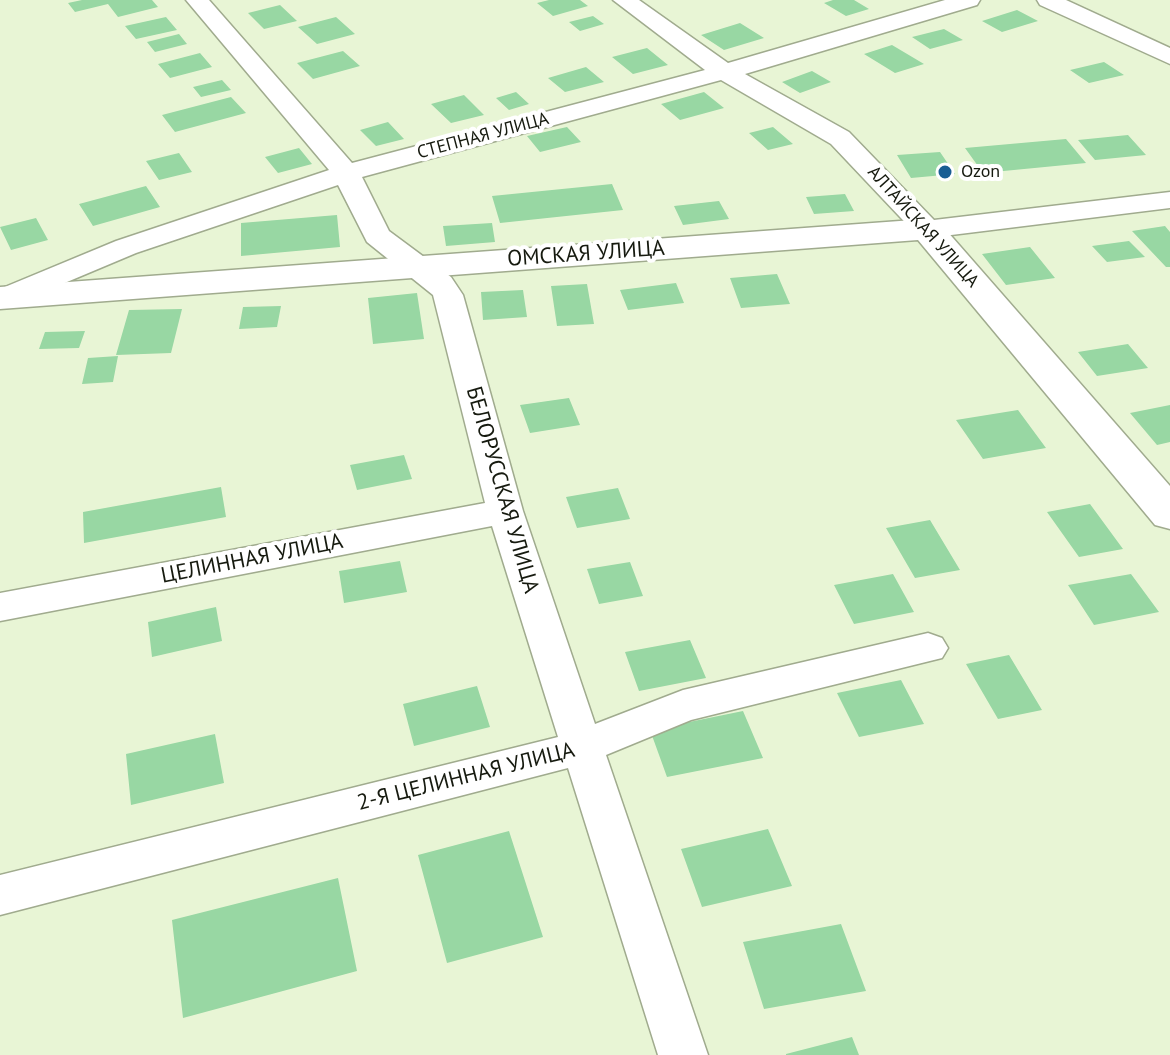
<!DOCTYPE html>
<meta charset="utf-8">
<style>
body{margin:0}
canvas{display:block;background:#e8f5d5}
</style>
<canvas width="1170" height="1055"></canvas>
<script>
const g = document.querySelector('canvas').getContext('2d');
g.lineJoin = 'round';
function fill(path, color) { g.fillStyle = color; g.fill(path, 'evenodd'); }
const toPath = rows => new Path2D(rows.map(r => 'M' + r).join(''));
function strokePath(path, color, width, dash) { g.strokeStyle = color; g.lineWidth = width; g.lineCap = dash ? 'butt' : 'round'; g.setLineDash(dash || []); g.stroke(path); }
function drawText(font, color, halo, rows, align = 'center') {
  g.font = font + ' "PT Sans",sans-serif'; g.lineWidth = 8; g.setLineDash([]); g.textBaseline = 'middle'; g.strokeStyle = halo; g.fillStyle = color; for (const [text, x, y, turn = 0] of rows) {
    g.save(); g.translate(x, y); g.rotate((+turn || 0) * Math.PI / 180); g.textAlign = isNaN(turn) ? turn : align; if (halo) g.strokeText(text, 0, 0); g.fillText(text, 0, 0); g.restore();
  }
}
fill(toPath([
 [82,0,152,0,158,7,118,17,108,4,75,12,68,3],
 [549,0,580,0,588,6,553,16,537,3],
 [833,0,854,0,869,9,846,16,824,3],
 [280,5,297,21,264,29,248,13],
 [1017,10,1038,21,1002,32,982,21],
 [593,16,604,24,580,31,569,22],
 [166,17,177,30,136,39,125,26],
 [336,17,355,34,317,44,298,27],
 [740,23,764,38,724,50,701,35],
 [944,29,963,40,930,49,912,37],
 [179,34,187,44,155,52,147,42],
 [892,45,924,64,895,73,864,54],
 [647,48,668,65,633,74,612,57],
 [343,51,360,66,313,79,297,63],
 [200,53,212,67,170,78,158,64],
 [1104,62,1124,75,1089,83,1070,70],
 [586,67,604,82,565,92,548,78],
 [812,71,831,82,800,93,782,82],
 [222,80,231,90,201,97,193,87],
 [516,92,529,104,509,110,496,98],
 [704,92,724,108,680,120,661,104],
 [464,95,484,115,451,123,431,104],
 [231,97,246,113,175,132,162,115],
 [388,122,404,139,376,146,360,130],
 [567,127,581,142,540,152,527,136],
 [773,127,793,144,768,150,749,133],
 [1128,135,1146,155,1095,160,1078,140],
 [1066,139,1086,163,983,173,965,148],
 [299,148,312,164,278,173,265,157],
 [940,152,955,174,911,178,897,155],
 [179,153,192,172,159,180,146,161],
 [612,184,623,210,500,223,492,196],
 [146,186,160,207,93,226,79,204],
 [845,194,854,211,814,214,806,197],
 [719,201,729,219,683,225,674,206],
 [337,215,340,247,241,256,241,223],
 [36,218,48,240,11,250,0,227],
 [492,223,495,242,446,246,443,226],
 [1165,226,1170,232,1170,267,1166,267,1132,231],
 [1129,241,1145,257,1107,262,1092,246],
 [1030,247,1055,278,1006,285,982,254],
 [777,274,790,304,741,308,730,278],
 [676,283,684,303,628,310,620,290],
 [587,284,594,324,557,326,551,286],
 [523,290,527,317,483,320,481,292],
 [417,293,424,339,373,344,368,298],
 [281,306,277,327,239,329,243,307],
 [182,309,171,353,116,355,129,310],
 [85,331,79,348,39,349,45,332],
 [1128,344,1148,368,1097,376,1078,352],
 [118,356,113,382,82,384,88,358],
 [569,398,580,425,530,433,520,405],
 [1170,405,1170,442,1157,445,1130,413],
 [1018,410,1046,448,983,459,956,420],
 [404,455,412,479,357,490,350,465],
 [221,487,226,517,84,543,83,512],
 [618,488,630,519,577,528,566,497],
 [1090,504,1123,549,1079,557,1047,512],
 [930,520,960,570,915,578,886,528],
 [400,561,407,592,344,603,339,571],
 [630,562,643,596,599,604,587,569],
 [893,574,914,612,854,624,834,585],
 [1131,574,1159,612,1094,625,1068,585],
 [216,607,222,641,152,657,148,622],
 [690,640,706,678,639,691,625,652],
 [1009,655,1042,710,998,719,966,664],
 [901,680,924,724,859,737,837,693],
 [477,686,490,727,414,746,403,704],
 [743,711,763,758,667,777,650,730],
 [215,734,224,783,131,805,126,754],
 [768,829,792,886,702,907,681,849],
 [509,831,543,937,447,963,418,855],
 [338,878,357,971,183,1018,172,920],
 [841,924,866,991,764,1009,743,942],
 [852,1037,859,1055,786,1055,786,1054]
]), '#98d7a3');
const street = toPath([
 [186,0,209,0,352,163,705,70,613,0,639,0,728,63,945,0,980,0,977,5,745,74,849,132,934,220,1170,192,1170,208,927,238,917,235,831,144,721,80,362,177,389,231,451,277,463,295,523,511,595,724,683,690,928,633,942,638,948,648,942,658,691,720,606,755,708,1055,658,1055,568,768,0,915,0,875,558,737,492,526,0,621,0,593,485,503,433,295,367,242,338,185,136,253,17,303,0,305,0,289,116,241,329,170,186,0],
 [1037,0,1066,0,1170,48,1170,64,1040,5,1037,0]
]);
const secondary = toPath([
 [927,219,939,222,1170,486,1170,529,1155,525,918,240,0,309,0,287,927,219]
]);
strokePath(street, '#a0ab8e', 3);
strokePath(secondary, '#a0ab8e', 3);
fill(street, '#fff');
fill(secondary, '#fff');
for (const [x, y, r, color] of [
 [945,172,8,"#195e93"]
]) { const dot = new Path2D(); dot.arc(x, y, r, 0, 2 * Math.PI); g.fillStyle = color; g.fill(dot); strokePath(dot, '#fff', 3); }
drawText('18px', '#161a0f', '#fff', [
 ["СТЕПНАЯ УЛИЦА",483,136,-15],
 ["АЛТАЙСКАЯ УЛИЦА",923,227,48]
]);
drawText('18px', '#161a0f', '#fff', [
 ["Ozon",961,172]
], 'left');
drawText('22px', '#161a0f', '#fff', [
 ["ОМСКАЯ УЛИЦА",586,254,-4],
 ["БЕЛОРУССКАЯ УЛИЦА",502,490,74],
 ["ЦЕЛИННАЯ УЛИЦА",252,559,-11],
 ["2-Я ЦЕЛИННАЯ УЛИЦА",466,777,-14]
]);
</script>
